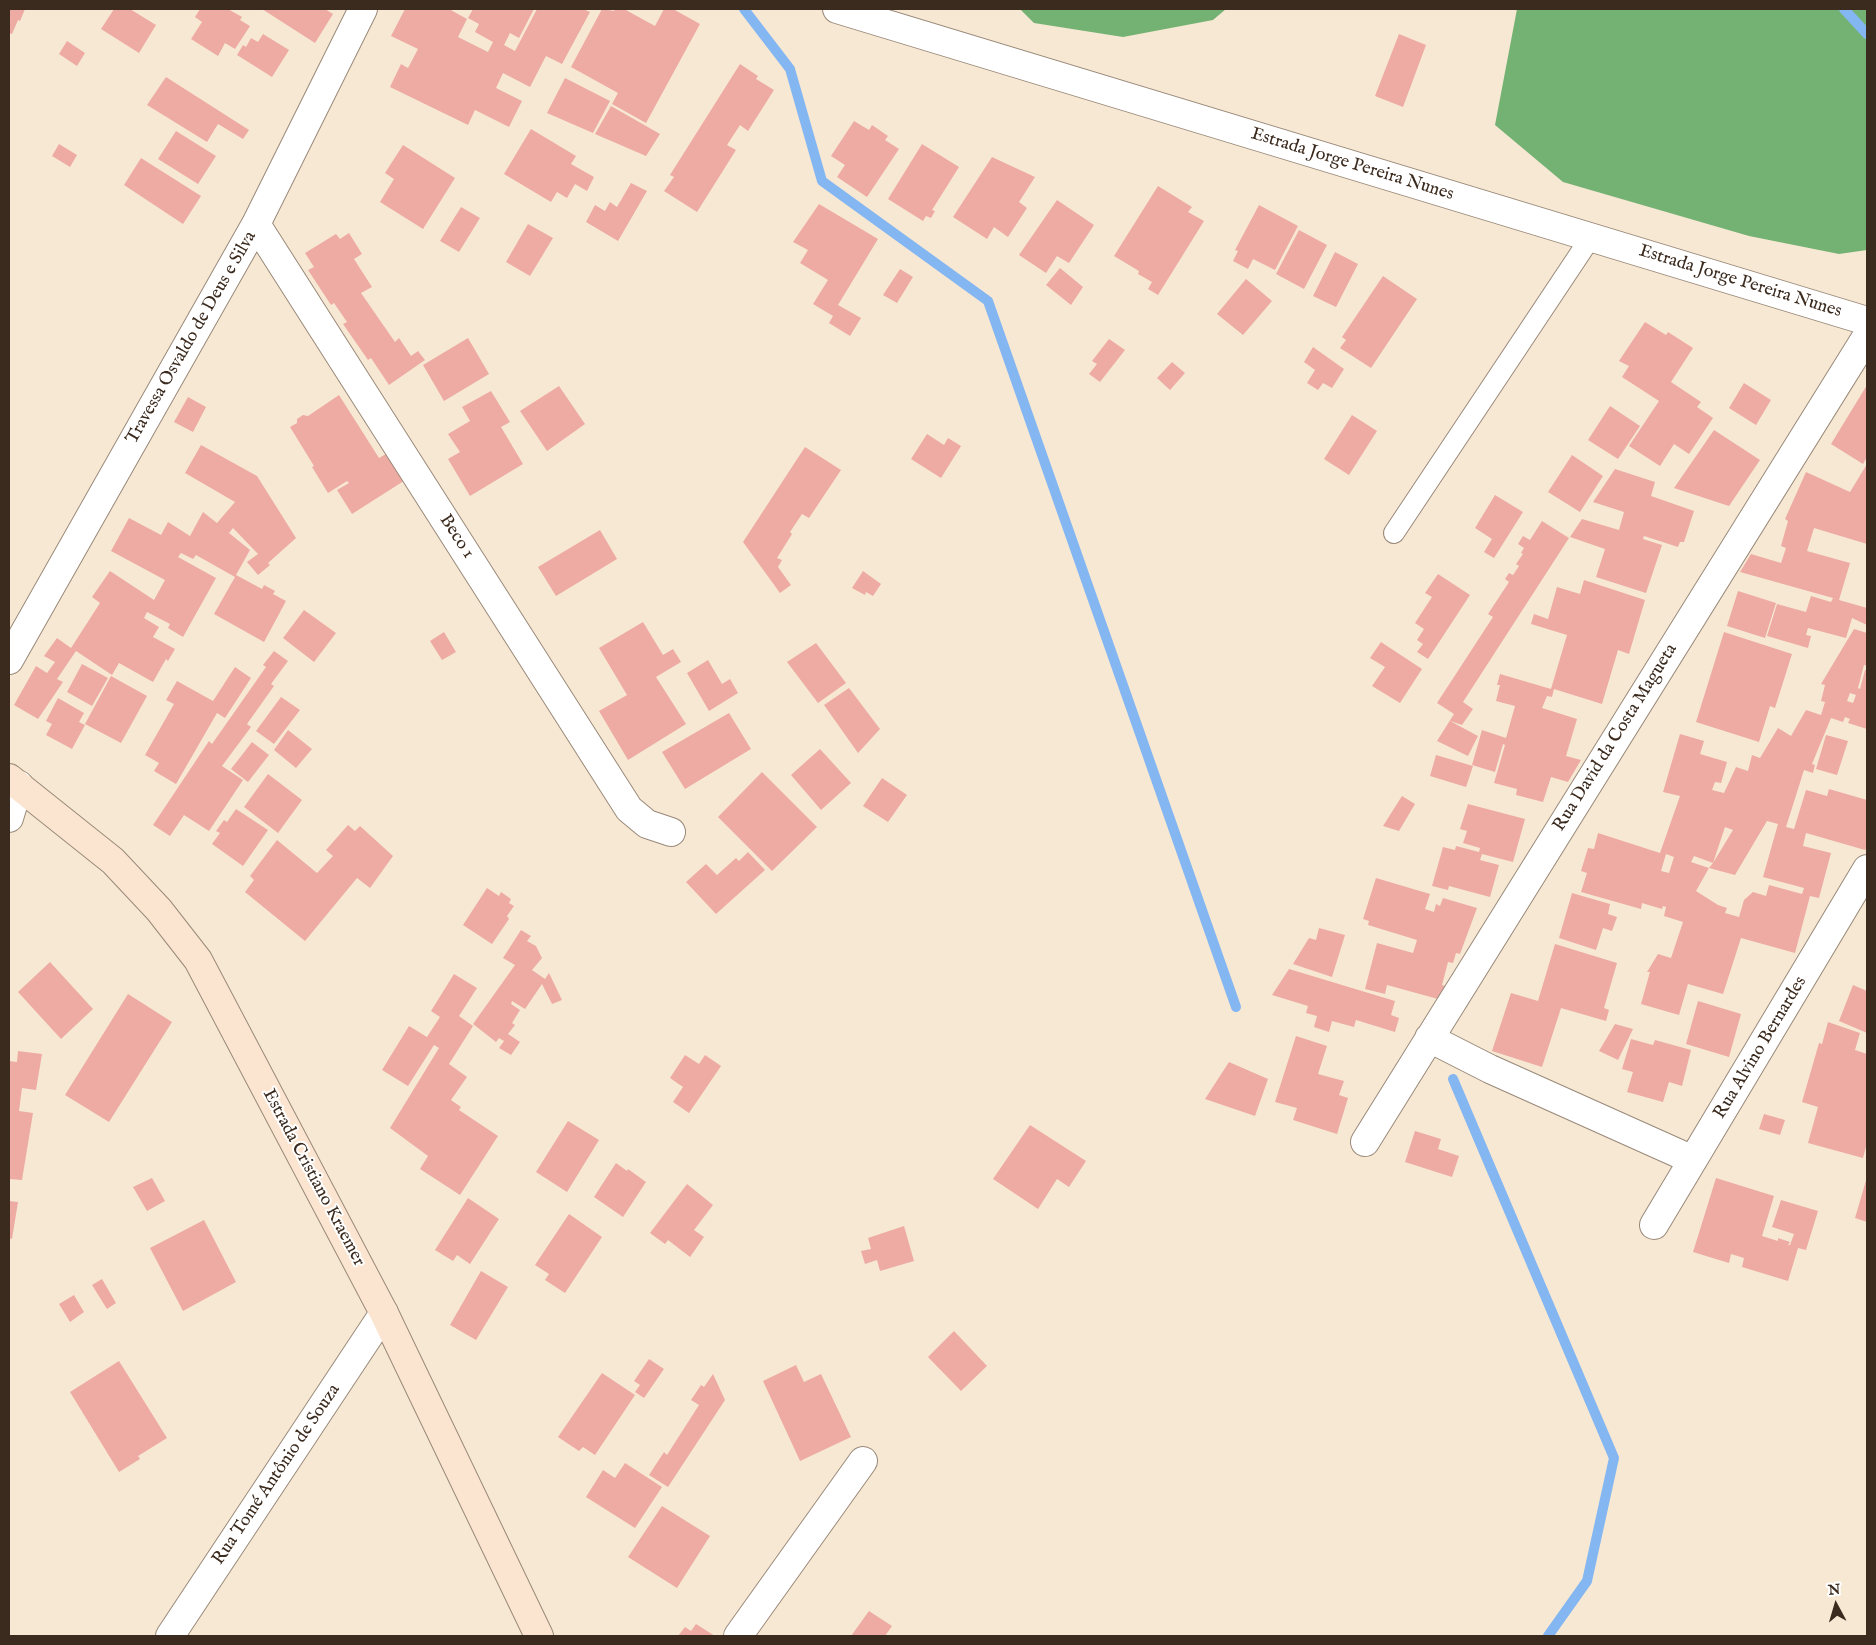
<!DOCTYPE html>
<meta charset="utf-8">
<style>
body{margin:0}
#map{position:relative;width:1876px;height:1645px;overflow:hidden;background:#f7e8d4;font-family:"IM FELL English",serif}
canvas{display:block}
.frame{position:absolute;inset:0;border:10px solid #3b2a1e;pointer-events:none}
.north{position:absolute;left:1811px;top:1580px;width:50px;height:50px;-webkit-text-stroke:4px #fff;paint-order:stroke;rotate:354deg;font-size:14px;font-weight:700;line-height:20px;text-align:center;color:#3b2a1e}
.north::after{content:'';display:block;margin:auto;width:18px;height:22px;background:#3b2a1e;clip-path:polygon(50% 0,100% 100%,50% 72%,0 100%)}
</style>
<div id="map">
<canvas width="1876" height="1645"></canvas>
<div class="frame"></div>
<div class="north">N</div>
</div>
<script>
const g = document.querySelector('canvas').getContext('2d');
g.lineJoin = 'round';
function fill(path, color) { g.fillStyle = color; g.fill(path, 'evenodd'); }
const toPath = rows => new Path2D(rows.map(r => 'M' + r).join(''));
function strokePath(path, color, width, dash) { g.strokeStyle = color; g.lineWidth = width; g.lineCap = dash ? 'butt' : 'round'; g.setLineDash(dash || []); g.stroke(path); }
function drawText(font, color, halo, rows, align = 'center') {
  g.font = font + ' "IM FELL English",serif'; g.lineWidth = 4; g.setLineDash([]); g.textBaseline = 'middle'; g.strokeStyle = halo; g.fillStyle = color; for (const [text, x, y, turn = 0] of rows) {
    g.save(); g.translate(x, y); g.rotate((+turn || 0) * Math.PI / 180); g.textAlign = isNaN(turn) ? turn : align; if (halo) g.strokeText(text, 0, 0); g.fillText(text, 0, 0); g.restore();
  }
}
fill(toPath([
 [1020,9,1226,9,1213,20,1123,37,1034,23],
 [1517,9,1867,9,1867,250,1839,254,1749,236,1563,182,1495,125]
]), '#74b273');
strokePath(toPath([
 [744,9,790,69,822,181,988,301,1236,1007],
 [1844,9,1867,34],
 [1453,1079,1614,1458,1587,1581,1548,1636]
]), '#84b6f1', 10);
fill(toPath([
 [9,9,25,9,20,21,18,20,12,34,9,33],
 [114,9,130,9,156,25,139,53,101,29],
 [200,9,228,9,242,17,240,20,250,26,235,49,225,43,218,56,191,39,202,22,195,17],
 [262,9,325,9,333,14,315,43],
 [405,9,449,9,467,19,458,37,488,52,493,42,475,32,479,24,468,18,473,9,534,9,519,38,510,33,504,45,515,51,537,9,583,9,590,12,562,64,546,56,530,87,503,73,496,88,522,101,509,127,475,110,468,125,390,87,401,64,408,68,418,49,391,36],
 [602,9,614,11,615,9,624,9,655,26,664,9,673,9,700,24,646,123,612,104,618,93,571,67],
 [263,34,289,50,272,77,237,55,243,45,246,47,251,38,258,42],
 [1399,34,1426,45,1403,107,1375,96],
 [67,41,85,53,77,66,59,54],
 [740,64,758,76,756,79,774,90,748,131,740,125,727,145,736,150,697,212,664,191,674,177,670,175],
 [166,77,249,130,243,139,218,124,207,142,147,105],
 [565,78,610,101,593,133,547,113],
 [611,106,660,134,646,156,595,134],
 [854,121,869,130,872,125,888,136,885,140,899,149,867,197,837,177,845,165,831,156],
 [531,129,576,156,571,164,594,177,587,191,575,184,567,198,557,192,551,202,504,174],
 [176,131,216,156,198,184,158,159],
 [59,144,77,155,70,167,52,156],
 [922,144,959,167,932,210,935,211,931,218,926,216,923,221,888,199],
 [403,145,455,178,423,229,380,202,394,179,385,173],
 [992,157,1035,177,1019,202,1027,208,1008,237,994,227,987,239,953,217],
 [141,158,201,196,183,224,124,185],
 [631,183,647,191,618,241,586,222,595,205,605,211,610,202,617,207],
 [1158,186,1192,207,1188,212,1204,221,1158,295,1148,289,1152,282,1138,274,1139,271,1114,256],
 [1057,200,1094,225,1069,263,1057,256,1046,273,1019,255],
 [819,204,878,239,838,305,861,318,850,336,829,323,833,316,813,304,828,280,800,263,808,250,793,242],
 [1259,205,1298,226,1275,270,1253,259,1248,269,1233,261,1238,251,1235,250],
 [461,207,480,218,459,252,440,241],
 [528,224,553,238,530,276,506,262],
 [1299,230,1327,245,1304,289,1276,274],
 [349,233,362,254,354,259,372,287,361,293,395,342,399,338,411,356,418,351,425,360,389,385,371,358,368,360,343,324,347,322,334,303,331,305,308,270,314,267,305,253,336,234,340,239],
 [1335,252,1358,264,1336,307,1313,296],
 [1060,268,1083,287,1071,305,1046,285],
 [900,269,913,277,897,303,883,295],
 [1383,276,1417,299,1371,368,1340,348,1346,340,1342,337],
 [1246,279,1272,301,1243,335,1217,314],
 [1645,322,1666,335,1668,332,1693,348,1671,382,1701,402,1697,407,1713,418,1689,454,1674,444,1660,466,1629,446,1659,401,1622,377,1629,366,1619,361],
 [468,338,489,374,444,401,423,365],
 [1109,339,1125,350,1100,382,1089,374,1097,364,1092,361],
 [1313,347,1344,369,1332,388,1323,383,1318,390,1307,383,1315,370,1304,362],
 [1172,362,1185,373,1170,390,1157,378],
 [1744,383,1771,400,1756,425,1729,408],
 [1867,385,1867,457,1863,464,1831,444],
 [559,386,585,424,547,451,520,411],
 [491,391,510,422,501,427,523,464,470,496,448,459,460,452,448,434,470,421,462,407],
 [339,395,379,458,393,450,410,477,352,514,337,490,349,483,347,481,328,493,312,467,314,466,290,427,297,423,297,419,303,415,308,416],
 [188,397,206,407,193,432,174,422],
 [1610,406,1640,426,1618,459,1588,440],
 [1352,415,1377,431,1349,475,1324,459],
 [1714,430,1760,460,1729,506,1674,488],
 [927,434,944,445,948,438,961,446,941,478,911,459],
 [201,445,257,476,296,538,268,563,270,565,258,575,247,562,258,554,233,528,229,533,250,550,236,575,262,589,264,585,275,591,273,594,286,601,264,642,214,614,235,577,196,555,193,559,181,553,178,557,216,578,183,637,168,628,170,624,147,612,144,618,159,627,153,637,175,649,168,661,166,659,153,682,119,663,112,675,76,651,57,679,63,682,38,719,14,705,36,666,47,673,55,662,44,656,57,638,71,648,100,603,92,597,110,571,154,600,165,580,111,551,129,518,161,535,168,522,190,536,203,512,217,523,235,502,185,473],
 [805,447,841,470,809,518,802,514,790,532,792,534,777,558,782,560,778,567,791,585,780,593,743,542],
 [1572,455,1603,476,1580,512,1548,492],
 [1867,464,1867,544,1814,528,1807,551,1850,563,1839,600,1867,608,1867,625,1852,618,1846,638,1808,628,1806,635,1811,636,1808,648,1767,636,1777,604,1806,612,1811,596,1831,602,1833,598,1740,572,1751,554,1781,563,1786,548,1781,546,1788,521,1785,519,1806,472,1850,492],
 [1615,469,1655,482,1651,496,1694,511,1684,542,1680,542,1678,547,1644,536,1643,539,1662,545,1646,593,1596,577,1605,549,1570,537,1582,519,1619,530,1624,512,1593,502],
 [1495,495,1523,512,1494,558,1484,552,1492,539,1475,528],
 [1542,521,1569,538,1463,702,1473,709,1462,725,1450,721,1478,736,1468,756,1437,741,1454,714,1437,703,1493,617,1488,614,1509,582,1505,579,1509,573,1513,575,1519,566,1516,564,1523,554,1521,553,1524,548,1518,544,1523,536,1530,540],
 [600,530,617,559,556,596,538,567],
 [863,571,881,584,873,596,866,592,865,595,852,588],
 [1438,574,1470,595,1428,659,1417,652,1423,644,1417,640,1424,629,1415,623,1432,597,1425,593],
 [1584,580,1645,600,1629,654,1618,650,1602,704,1554,689,1552,697,1547,696,1542,708,1577,719,1566,756,1581,760,1568,782,1551,777,1543,802,1516,795,1517,789,1494,783,1505,745,1503,744,1495,772,1472,765,1482,730,1506,738,1515,706,1496,701,1500,685,1497,685,1500,674,1551,689,1567,635,1531,624,1534,614,1548,619,1557,587,1580,594],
 [1738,591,1776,603,1765,638,1727,626],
 [304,610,336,633,314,662,283,638],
 [643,622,663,655,673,649,681,662,656,677,686,724,628,760,599,711,627,695,599,648],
 [1854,629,1867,633,1867,666,1864,665,1858,688,1860,689,1865,670,1867,670,1867,729,1848,723,1850,719,1845,717,1843,722,1831,718,1812,764,1815,765,1813,773,1804,770,1786,827,1794,829,1806,790,1827,796,1829,789,1867,800,1867,847,1865,850,1806,833,1803,846,1831,853,1819,898,1810,896,1795,953,1741,938,1723,994,1688,984,1679,1015,1641,1004,1650,972,1647,972,1658,954,1671,958,1683,922,1664,916,1666,907,1663,906,1662,909,1642,903,1641,909,1581,892,1587,873,1581,871,1588,848,1594,849,1598,833,1660,853,1680,796,1663,792,1680,734,1704,741,1700,754,1727,762,1721,783,1715,782,1712,790,1724,793,1736,767,1748,771,1752,755,1760,758,1778,728,1791,736,1806,710,1821,715,1825,702,1821,701,1825,685,1821,684],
 [1850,693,1856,695,1853,703,1847,701],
 [1767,821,1778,824,1763,877,1804,888,1802,894,1769,885,1766,896,1753,892,1744,900,1739,917,1725,913,1727,908,1718,905,1696,891,1709,868,1691,862,1694,856,1713,863,1709,868,1735,875],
 [1725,827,1733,830,1713,863],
 [1666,854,1674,857,1669,873,1661,871],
 [444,632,456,652,442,660,430,641],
 [1724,632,1792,654,1775,708,1770,706,1759,742,1696,722],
 [1381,642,1422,669,1400,703,1372,686,1385,667,1370,658],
 [816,643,846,683,818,703,787,662],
 [274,651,288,661,271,684,274,686,247,724,251,727,222,766,243,780,209,831,184,815,170,836,153,825,209,741,212,744,266,667,263,665],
 [708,660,722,684,730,679,738,693,709,711,687,673],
 [82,664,108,678,92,706,67,692],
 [235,667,251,678,225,718,217,713,176,784,154,771,159,763,145,755,174,704,166,700,177,681,213,701],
 [111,676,147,696,121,743,85,724],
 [849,688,880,729,858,753,824,705],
 [281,697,300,710,274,744,256,731],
 [58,698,84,713,79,722,85,725,72,749,46,735,52,724,46,721],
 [729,713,751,749,685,789,662,752],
 [288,730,312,749,296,768,274,750],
 [1826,735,1848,741,1837,775,1816,769],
 [252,742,269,755,248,782,231,769],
 [820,749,851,783,821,810,791,775],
 [1436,755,1473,766,1466,787,1430,776],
 [762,772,817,827,772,871,718,817],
 [268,774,302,800,278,833,244,807],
 [882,778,907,795,888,822,863,806],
 [1402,796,1415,804,1399,831,1383,826],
 [1468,804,1525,819,1513,862,1482,854,1480,860,1499,865,1490,897,1449,886,1448,890,1432,886,1443,847,1455,850,1456,846,1479,852,1480,848,1463,843,1467,831,1460,829],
 [236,809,268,830,243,866,212,844,220,833,216,831,224,820,227,822],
 [348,825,355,831,360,826,393,856,370,888,357,878,305,941,245,892,254,880,250,876,277,840,317,873,333,856,326,850],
 [748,852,765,870,716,914,686,882,706,864,717,875,736,858,739,861],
 [1376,878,1430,894,1425,909,1434,912,1436,904,1440,906,1443,898,1477,908,1460,954,1456,953,1453,963,1448,962,1442,985,1446,986,1438,999,1387,985,1385,994,1365,989,1377,943,1413,953,1417,940,1368,925,1369,921,1363,919],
 [487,888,499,896,501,892,511,899,509,903,514,906,507,916,509,919,492,944,463,925],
 [1572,893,1610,904,1608,914,1617,917,1612,931,1603,928,1596,950,1559,938],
 [1319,928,1345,935,1332,977,1293,964,1309,938,1316,940],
 [521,930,531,936,527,941,536,946,542,958,532,970,545,979,549,973,562,1000,552,1004,542,984,525,1009,512,1001,511,1004,520,1010,512,1023,515,1025,508,1034,520,1042,511,1055,499,1048,504,1041,499,1038,496,1042,473,1024,515,965,503,958],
 [1555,944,1617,963,1604,1008,1609,1010,1606,1021,1561,1008,1542,1067,1492,1051,1511,993,1538,1001],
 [50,962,93,1009,61,1039,18,992],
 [1289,969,1395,1001,1391,1015,1399,1018,1395,1032,1356,1020,1354,1027,1332,1021,1329,1032,1314,1027,1317,1016,1306,1013,1308,1006,1272,995],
 [454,974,477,988,459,1016,473,1026,449,1064,467,1077,451,1100,461,1107,459,1110,498,1136,460,1195,420,1169,428,1156,390,1128,439,1048,434,1045,408,1086,382,1070,409,1026,427,1037,440,1017,431,1011],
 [1853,985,1867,991,1867,1033,1839,1021],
 [128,994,172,1022,109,1122,65,1095],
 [1698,1001,1741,1014,1729,1057,1686,1044],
 [1828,1022,1860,1033,1855,1050,1867,1054,1867,1143,1863,1158,1808,1143,1818,1107,1802,1102,1819,1043,1822,1044],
 [1615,1024,1633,1029,1618,1060,1599,1051],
 [1296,1036,1327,1046,1318,1074,1344,1081,1339,1095,1348,1098,1337,1134,1293,1120,1297,1108,1275,1102],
 [1631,1039,1653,1045,1655,1040,1691,1050,1682,1086,1669,1082,1663,1102,1627,1092,1633,1072,1622,1069],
 [18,1051,42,1054,36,1090,22,1088,19,1111,33,1113,22,1180,9,1179,9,1061,17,1062],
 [685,1055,699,1064,705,1055,721,1066,689,1113,673,1102,683,1087,670,1078],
 [1229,1062,1268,1079,1255,1116,1205,1099],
 [1764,1114,1785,1120,1780,1135,1759,1129],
 [568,1121,599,1140,567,1192,536,1172],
 [1030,1125,1086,1161,1069,1187,1057,1179,1038,1209,993,1179],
 [1415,1131,1441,1139,1438,1149,1459,1156,1452,1177,1405,1162],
 [616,1163,627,1171,628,1169,646,1182,623,1217,594,1197],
 [1867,1177,1867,1222,1855,1218],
 [152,1178,165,1201,147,1211,133,1187],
 [1716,1178,1774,1196,1762,1236,1778,1241,1778,1238,1790,1242,1788,1245,1790,1245,1794,1234,1772,1227,1781,1200,1818,1211,1806,1250,1798,1248,1788,1281,1742,1267,1744,1258,1731,1254,1729,1263,1693,1252],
 [687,1184,713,1205,694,1230,704,1237,690,1257,668,1240,665,1244,650,1233],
 [468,1198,499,1219,470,1264,457,1255,453,1261,435,1250],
 [9,1201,18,1202,12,1239,9,1238],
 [569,1214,602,1237,565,1293,545,1280,549,1274,535,1265],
 [204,1220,236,1282,183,1311,150,1248],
 [904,1226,914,1261,880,1271,877,1260,865,1264,861,1251,871,1249,868,1238],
 [481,1271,508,1287,476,1340,450,1325],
 [102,1279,116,1303,107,1309,92,1285],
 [74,1295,84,1312,70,1322,59,1304],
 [954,1331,987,1366,961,1391,928,1357],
 [649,1359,664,1369,644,1398,635,1392,640,1385,634,1381],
 [119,1361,167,1438,138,1456,140,1459,119,1472,70,1392],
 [796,1365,804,1382,821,1374,851,1437,800,1461,763,1381],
 [602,1373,635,1395,595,1455,583,1447,579,1451,558,1437],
 [713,1374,725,1400,668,1487,649,1475,664,1452,667,1455,699,1405,691,1400,701,1385,704,1387],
 [625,1463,662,1487,635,1528,586,1497,603,1470,615,1478],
 [662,1506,710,1536,677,1588,628,1557],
 [869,1611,892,1626,885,1636,851,1636],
 [696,1624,715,1636,678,1636,685,1627,691,1631]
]), '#edaba3');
const service = toPath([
 [1394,533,1591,237]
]);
const minor = toPath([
 [256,224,629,809,647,824,671,832],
 [9,660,256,224,363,9],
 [9,818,19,785],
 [1429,1038,1490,1069,1693,1160],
 [1365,1142,1867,336],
 [1654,1225,1867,869],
 [170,1636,384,1313],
 [738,1636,863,1461]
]);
const tertiary = toPath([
 [837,9,1867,321]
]);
const secondary = toPath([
 [9,778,113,861,159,910,198,960,384,1313,539,1636]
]);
strokePath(service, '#998979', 22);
strokePath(minor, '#998979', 30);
strokePath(tertiary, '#998979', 30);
strokePath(secondary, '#998979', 30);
strokePath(service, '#fff', 20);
strokePath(minor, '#fff', 28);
strokePath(tertiary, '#fff', 28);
strokePath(secondary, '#fce5d0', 28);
drawText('18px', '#3b2a1e', '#fff', [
 ["Estrada Jorge Pereira Nunes",1352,165,17],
 ["Estrada Jorge Pereira Nunes",1740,282,17],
 ["Travessa Osvaldo de Deus e Silva",192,338,-60],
 ["Beco 1",456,537,57],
 ["Rua David da Costa Magueta",1616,738,-58],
 ["Rua Alvino Bernardes",1761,1048,-59],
 ["Estrada Cristiano Kraemer",313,1178,62],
 ["Rua Tomé Antônio de Souza",277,1475,-56]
]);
</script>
